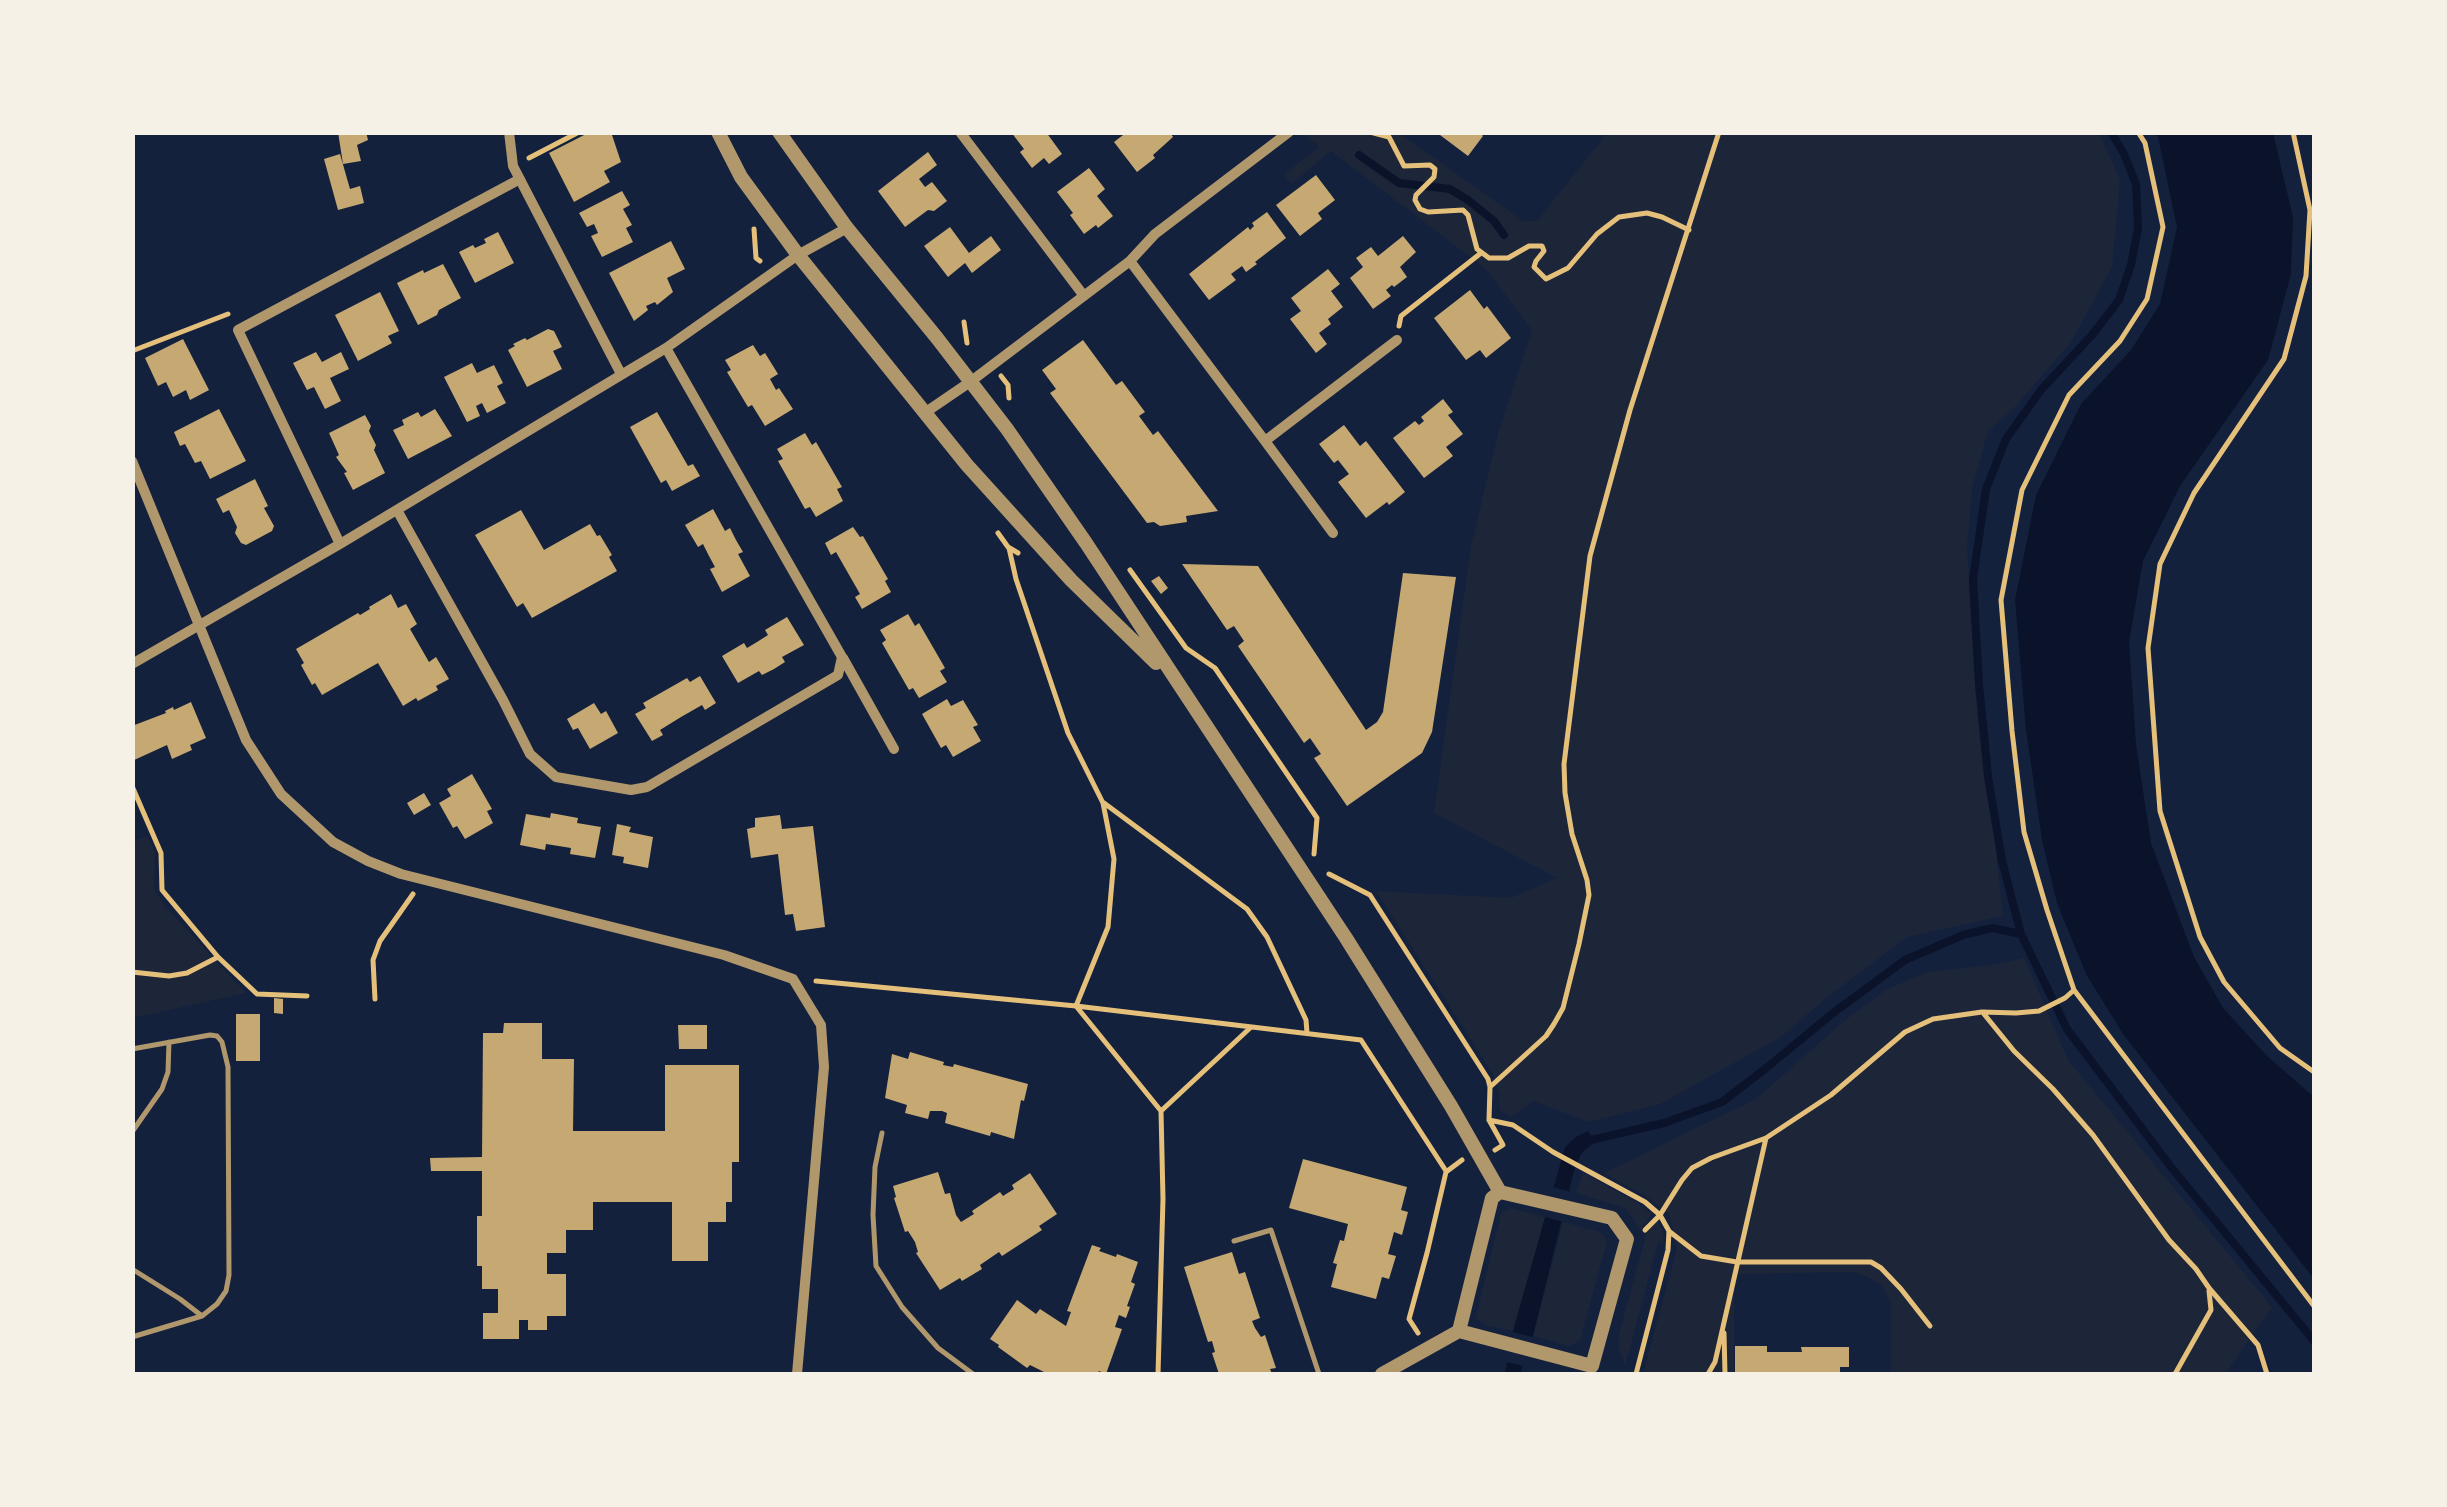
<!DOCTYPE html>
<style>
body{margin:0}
#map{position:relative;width:2447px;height:1507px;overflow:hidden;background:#14213d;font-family:Barlow,sans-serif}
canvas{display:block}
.frame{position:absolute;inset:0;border:135px solid #f6f1e7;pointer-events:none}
</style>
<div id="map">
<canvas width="2447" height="1507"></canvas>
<div class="frame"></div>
</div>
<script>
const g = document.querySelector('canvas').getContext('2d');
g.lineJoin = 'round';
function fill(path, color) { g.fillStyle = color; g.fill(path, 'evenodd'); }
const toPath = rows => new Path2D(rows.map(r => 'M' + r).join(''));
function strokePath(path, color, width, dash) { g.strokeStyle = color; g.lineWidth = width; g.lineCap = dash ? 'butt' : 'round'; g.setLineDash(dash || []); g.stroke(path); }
fill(toPath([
 [1302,133,1399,133,1523,221,1537,221,1607,133,2099,133,2120,180,2112,267,2071,342,2014,408,1988,431,1972,488,1967,548,1972,626,2003,916,1907,937,1825,999,1781,1037,1660,1104,1589,1122,1533,1101,1511,1117,1500,1110,1499,1093,1493,1074,1376,891,1511,898,1557,878,1434,813,1471,546,1498,434,1532,330,1486,269,1331,151,1291,184,1284,174,1320,147],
 [148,836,155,853,154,888,163,904,246,993,133,1018,133,841],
 [2024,958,2068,1060,2272,1307,2225,1374,1891,1374,1891,1303,1882,1286,1868,1277,1852,1272,1734,1274,1734,1374,1643,1374,1677,1249,1669,1214,1647,1197,1604,1173,1756,1099,1844,1021,1887,989,1928,972,1992,965],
 [1583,1173,1639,1204,1652,1214,1640,1230,1626,1208,1576,1193],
 [1510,1208,1545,1217,1513,1331,1485,1325,1476,1317,1501,1214],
 [1657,1221,1663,1231,1664,1244,1658,1243,1625,1366,1619,1349,1619,1334,1645,1239,1644,1236],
 [1563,1222,1598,1231,1604,1235,1607,1242,1580,1340,1570,1346,1533,1336]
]), '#1d2539');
fill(toPath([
 [2155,133,2273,133,2293,217,2291,274,2268,360,2180,486,2143,561,2129,642,2136,744,2151,843,2194,957,2223,1008,2267,1056,2314,1097,2314,1279,2123,1034,2086,974,2057,903,2042,840,2026,730,2015,600,2036,495,2081,404,2131,350,2160,304,2177,227,2158,137],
 [1588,1131,1595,1141,1581,1154,1574,1171,1533,1336,1520,1374,1505,1374,1513,1331,1565,1147,1576,1137]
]), '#0b132b');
fill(toPath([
 [1549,1186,1574,1193,1568,1223,1541,1216],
 [1508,1331,1537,1338,1528,1367,1502,1361]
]), '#14213d');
strokePath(toPath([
 [2111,132,2124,154,2136,184,2138,228,2131,265,2119,300,2092,335,2041,390,2006,439,1986,489,1973,579,1979,685,1988,777,2002,861,2021,934,2067,1029,2171,1167,2314,1341],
 [1359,155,1399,183,1450,189,1468,200,1494,221,1504,235],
 [1587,1143,1591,1140,1664,1123,1722,1102,1765,1069,1833,1013,1905,960,1963,935,1992,928,2021,934]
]), '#0b132b', 8);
fill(toPath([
 [338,132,366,132,368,140,357,145,361,161,343,164],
 [590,132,611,132,621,162,604,171,610,182,574,202,549,153],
 [1011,132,1046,132,1062,154,1049,164,1044,158,1032,168,1020,152,1024,149],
 [1127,132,1170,132,1173,137,1153,155,1155,158,1137,172,1114,142],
 [1436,132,1479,132,1483,136,1468,156],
 [928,152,937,165,919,179,925,187,932,182,947,201,934,211,928,210,905,227,878,191],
 [340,154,350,189,360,186,364,203,338,210,324,159],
 [1089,168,1105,189,1097,196,1113,216,1098,228,1096,225,1084,234,1070,215,1073,213,1057,192],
 [1316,175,1335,200,1318,213,1322,219,1300,236,1276,205],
 [622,191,630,205,623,209,632,225,626,228,633,242,602,257,591,236,598,233,594,224,587,227,579,213],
 [1267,212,1286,238,1255,262,1257,264,1246,272,1242,266,1231,274,1236,280,1209,300,1189,274,1248,227,1250,230,1254,226,1252,223],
 [950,227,969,253,991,236,1001,250,972,273,965,263,948,277,924,246],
 [498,232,514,263,475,283,459,252,473,245,475,248,486,243,484,239],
 [1403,236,1416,252,1400,267,1407,277,1394,287,1392,285,1386,290,1391,296,1373,309,1350,278,1363,267,1356,258,1371,247,1378,256],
 [671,241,685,269,667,278,673,292,657,305,655,302,646,306,648,310,634,321,609,273],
 [443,264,461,298,439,310,437,315,418,325,397,283,423,270,424,273],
 [1328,269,1340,284,1331,291,1343,307,1328,319,1331,324,1319,333,1327,344,1316,353,1290,319,1301,311,1291,298],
 [1470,290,1484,309,1487,306,1511,338,1486,358,1480,350,1466,360,1434,318],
 [380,292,399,331,388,336,392,343,358,361,335,315],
 [548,329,554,331,562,347,553,351,562,369,527,387,508,350,515,346,513,344,525,338,527,340],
 [183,339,209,390,190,400,186,390,173,397,166,382,158,386,145,358],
 [1083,340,1116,385,1122,381,1145,412,1139,416,1153,435,1158,431,1218,511,1186,516,1187,522,1160,526,1154,522,1147,523,1050,393,1056,389,1042,370],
 [753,345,760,356,765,353,778,374,770,379,776,390,779,388,793,409,765,426,752,405,748,407,727,372,731,370,725,360],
 [316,352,322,362,341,352,349,369,330,378,341,401,325,409,314,387,307,390,293,363],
 [472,363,477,373,494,365,503,383,497,386,506,403,487,413,482,403,476,406,480,416,467,422,444,377],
 [1443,399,1453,412,1448,415,1463,434,1446,447,1453,456,1424,478,1393,438,1415,421,1419,425,1424,421,1421,417],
 [219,409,246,461,210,479,201,461,195,463,185,444,180,446,174,432],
 [435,409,452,436,408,459,393,430,404,425,402,420,418,412,421,417],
 [657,412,688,466,693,464,700,476,672,491,666,480,661,483,630,427],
 [365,415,371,426,369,431,376,445,374,450,385,473,353,490,344,473,347,472,336,457,339,455,329,433],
 [1344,425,1360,446,1366,441,1405,492,1389,505,1387,502,1366,518,1338,482,1349,474,1338,460,1334,463,1319,444],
 [805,433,812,445,816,442,842,487,837,489,843,501,816,517,810,507,805,509,778,461,783,459,777,449],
 [255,479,268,506,264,508,274,526,272,531,246,545,241,543,235,533,237,527,229,510,223,513,216,499],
 [713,509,725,531,730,528,736,540,743,552,738,554,750,576,722,592,710,569,715,567,709,556,703,544,698,547,685,525],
 [521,510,544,550,590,524,597,536,600,535,612,555,609,557,617,571,532,618,523,603,517,607,475,535],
 [853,527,860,537,863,536,888,579,885,581,891,592,862,609,855,597,860,594,836,552,831,555,825,543],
 [1182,564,1258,566,1366,730,1377,722,1383,712,1403,573,1456,577,1432,732,1422,753,1347,806,1314,758,1321,754,1310,738,1304,743,1238,646,1244,641,1234,626,1227,630],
 [1159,576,1168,588,1161,594,1151,581],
 [391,594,398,608,406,604,417,624,410,629,429,662,436,657,449,679,436,686,438,690,418,701,416,698,403,706,378,663,322,695,315,683,312,685,301,665,304,663,296,649,358,613,360,615,370,609,369,607],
 [908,614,915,626,919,623,945,668,940,671,947,682,919,698,913,688,909,690,882,643,886,640,880,630],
 [787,617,804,645,782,657,785,662,774,669,762,675,759,671,738,683,722,656,744,643,747,648,757,642,768,635,765,630],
 [700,676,716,703,705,710,702,705,681,717,660,730,663,735,652,741,635,714,646,708,643,703,687,678,690,682],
 [947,699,951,706,963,700,978,725,973,727,981,741,953,757,946,745,941,748,922,714],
 [191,702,206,738,190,745,192,750,172,759,167,745,132,761,132,726,166,713,165,711,173,707,174,710],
 [594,703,601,714,606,711,618,733,590,749,578,728,573,730,567,719],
 [472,774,492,809,487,811,493,823,465,839,457,826,453,828,439,803,451,796,447,789],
 [424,793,431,805,414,815,407,803],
 [551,813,578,818,577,823,601,827,595,858,570,854,571,848,546,844,545,850,520,845,526,814,550,818],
 [780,815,782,829,813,826,825,927,796,931,793,914,785,915,778,854,751,858,747,829,755,827,755,818],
 [617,824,631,827,629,832,653,837,648,868,623,863,624,857,612,855],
 [274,998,283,999,283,1014,274,1013],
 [236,1014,260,1014,260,1061,236,1061],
 [504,1023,542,1023,542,1059,574,1059,573,1131,665,1131,665,1065,739,1065,739,1162,732,1162,732,1202,726,1202,726,1222,708,1222,708,1261,672,1261,672,1202,593,1202,593,1230,566,1230,566,1253,547,1253,547,1274,566,1274,566,1316,547,1316,547,1330,528,1330,528,1320,519,1320,519,1339,483,1339,483,1313,498,1313,498,1289,482,1289,482,1266,477,1266,477,1216,482,1216,482,1171,431,1171,430,1158,482,1157,483,1033,503,1033],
 [678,1025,707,1025,707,1049,679,1049],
 [910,1052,944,1062,943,1065,953,1067,954,1064,1028,1084,1024,1101,1021,1100,1014,1139,991,1132,990,1136,945,1123,947,1113,942,1111,930,1111,928,1119,905,1113,907,1105,885,1098,892,1054,908,1059],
 [1303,1159,1407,1187,1401,1210,1408,1212,1402,1235,1394,1232,1388,1254,1396,1256,1389,1279,1382,1277,1376,1299,1331,1287,1337,1264,1333,1263,1340,1240,1344,1241,1348,1224,1289,1208],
 [938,1172,945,1194,950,1193,956,1215,961,1222,974,1214,972,1211,1000,1192,1003,1196,1014,1189,1012,1185,1030,1173,1057,1214,1039,1226,1042,1230,1002,1256,999,1252,980,1265,982,1269,962,1281,960,1278,940,1290,916,1253,918,1252,915,1242,908,1231,905,1232,894,1198,896,1197,893,1186],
 [1092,1245,1101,1248,1099,1251,1116,1257,1117,1254,1138,1262,1131,1282,1135,1284,1127,1306,1130,1307,1126,1318,1119,1315,1115,1327,1122,1329,1106,1374,1099,1371,1097,1374,1048,1374,1030,1365,1027,1368,998,1347,999,1345,990,1339,1017,1300,1036,1314,1040,1309,1066,1326,1071,1312,1067,1311],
 [1232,1252,1239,1274,1245,1272,1260,1318,1252,1321,1255,1328,1261,1337,1265,1335,1276,1368,1270,1369,1272,1374,1219,1374,1212,1353,1215,1352,1212,1341,1208,1342,1184,1267],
 [1735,1346,1767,1346,1767,1352,1802,1352,1801,1347,1849,1347,1849,1367,1840,1367,1840,1374,1735,1374]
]), '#c6a872');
strokePath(toPath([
 [1370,132,1389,137,1404,166,1430,165,1435,169,1434,177,1416,195,1415,200,1420,209,1428,212,1463,210,1468,215,1477,249,1489,258,1508,258,1529,246,1542,246,1544,251,1536,261,1534,267,1546,279,1568,268,1597,234,1619,217,1647,213,1662,217,1689,230],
 [2138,132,2145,143,2163,227,2147,299,2120,341,2069,395,2022,490,2001,600,2012,731,2024,832,2047,910,2074,990,2314,1306],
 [2293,132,2310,210,2306,276,2284,359,2194,493,2160,564,2148,648,2160,811,2200,937,2224,982,2280,1048,2314,1072],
 [529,158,579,132],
 [754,229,756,258,760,261],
 [964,322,967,343],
 [1399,326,1401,316,1481,253],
 [132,351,228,314],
 [1001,376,1008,385,1009,398],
 [998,533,1008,547,1018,553],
 [1009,548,1016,579,1068,733,1103,803,1114,859,1108,927,1076,1006,1161,1111,1163,1199,1158,1374],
 [1130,570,1186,648,1215,668,1317,818,1314,854],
 [132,786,161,853,162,890,218,957,257,994,307,996],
 [1104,803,1247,909,1267,937,1306,1020,1307,1033],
 [1329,874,1370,895,1488,1079,1490,1087,1489,1120,1503,1145,1495,1150],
 [132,972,169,976,187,973,218,957],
 [816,981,1076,1006,1361,1040,1446,1171],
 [375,999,373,960,380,941,413,894],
 [1984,1014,2014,1051,2053,1089,2093,1135,2169,1240,2196,1269,2209,1288,2258,1345,2267,1374],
 [1490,1087,1546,1036,1554,1024,1563,1008,1579,944,1589,895,1587,880,1572,834,1565,793,1564,764,1590,556,1630,410,1719,132],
 [1161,1111,1250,1028],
 [1489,1120,1513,1125,1553,1152,1645,1202,1660,1215,1669,1231,1668,1250,1636,1374],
 [1645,1230,1660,1215,1682,1180,1692,1168,1711,1158,1766,1138,1831,1095,1905,1032,1933,1019,1982,1012,2016,1013,2039,1011,2065,998,2074,990],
 [1670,1232,1701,1256,1737,1262,1871,1262,1881,1268,1901,1289,1930,1326],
 [1418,1333,1409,1319,1427,1253,1446,1172,1462,1160],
 [1724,1333,1725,1374],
 [1708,1374,1715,1362,1766,1138],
 [2175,1374,2211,1310,2209,1291]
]), '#e5c07b', 5);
strokePath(toPath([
 [132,1049,210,1035,217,1036,222,1042,228,1067,229,1275,226,1291,217,1304,202,1316,132,1337],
 [132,1132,162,1089,168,1072,169,1042],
 [882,1133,875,1167,873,1215,876,1266,902,1307,938,1348,973,1374],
 [1234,1241,1271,1230,1319,1374],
 [132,1269,180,1299,202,1316]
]), '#b1986c', 5);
strokePath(toPath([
 [509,132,513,166,621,374],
 [960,132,1084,296],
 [1130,261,1265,441,1397,340],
 [926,412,970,382,1130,261,1155,234,1289,132],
 [1265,441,1333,533],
 [132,461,246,740,281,794,333,842,368,861,401,874,724,955,793,979,821,1025,824,1067,797,1374],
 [397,510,503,700,530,754,556,777,631,790,647,787,838,675,842,657,666,348],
 [340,544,238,330,520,179],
 [843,658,894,749],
 [132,664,340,544,666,348,798,255,847,228]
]), '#b1986c', 10);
strokePath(toPath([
 [718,132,741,177,798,255,967,465,1071,580,1156,663],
 [779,132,847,228,937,338,1007,429,1086,543,1346,938,1451,1106,1500,1192],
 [1500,1192,1612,1218,1627,1239,1592,1366],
 [1459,1331,1492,1198,1500,1192],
 [1459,1331,1592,1366],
 [1382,1374,1459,1331]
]), '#b1986c', 14);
</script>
